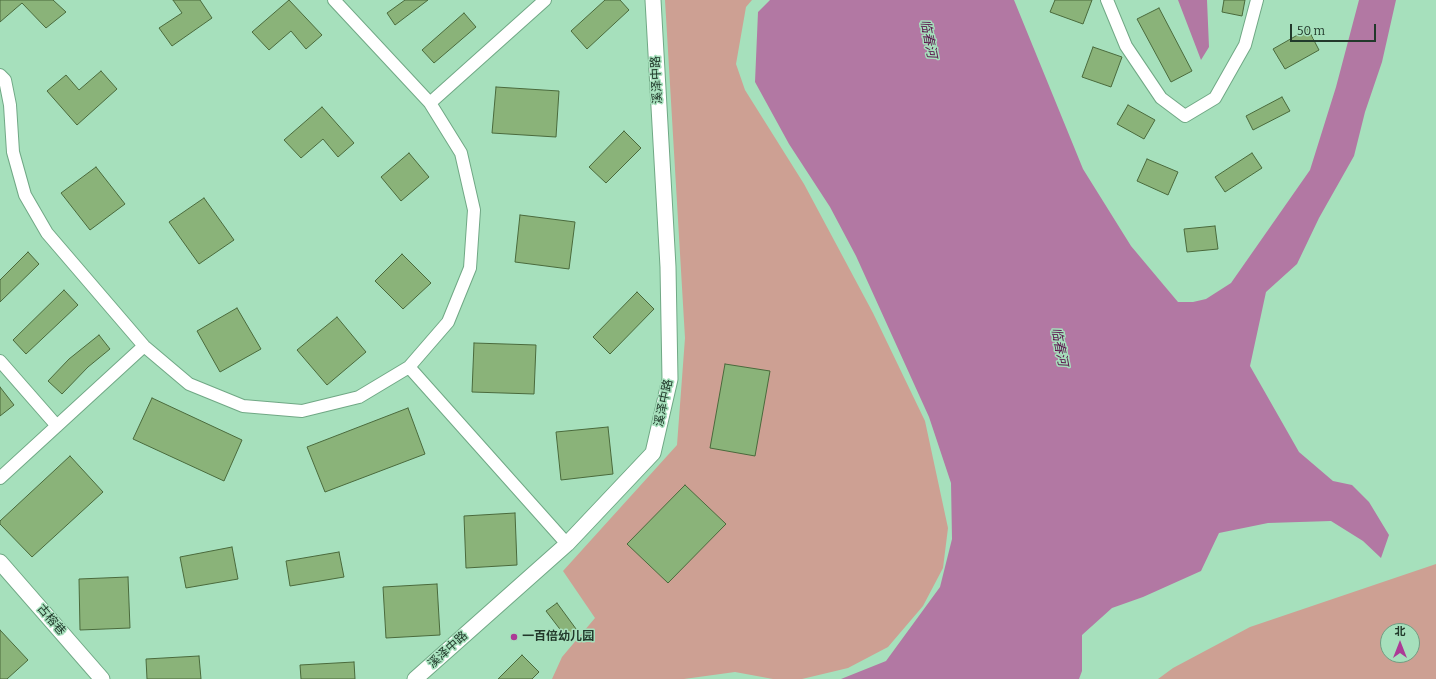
<!DOCTYPE html>
<meta charset="utf-8">
<style>
body{margin:0}
#map{position:relative;width:1436px;height:679px;overflow:hidden;background:#a6e0bc;font-family:Bitter,"Noto Sans SC",serif}
canvas{display:block}
.north{position:absolute;left:1380px;top:623px;width:40px;height:40px;box-sizing:border-box;background:#a6e0bc;border:1px solid #719d82;border-radius:50%;rotate:0deg;font-size:11px;font-weight:700;line-height:16px;text-align:center;color:#22392b}
.north::after{content:'';display:block;margin:auto;width:14px;height:18px;background:#ac3b96;clip-path:polygon(50% 0,100% 100%,50% 72%,0 100%)}
.scale{position:absolute;left:1290px;top:24px;width:86px;height:18px;box-sizing:border-box;border:2px solid #22392b;border-top:0;padding-left:5px;font-size:12px;line-height:14px;white-space:nowrap;color:#22392b;-webkit-text-stroke:3px #a6e0bc;paint-order:stroke}
</style>
<div id="map">
<canvas width="1436" height="679"></canvas>
<div class="north">北</div>
<div class="scale">50 m</div>
</div>
<script>
const g = document.querySelector('canvas').getContext('2d');
g.lineJoin = 'round';
function fill(path, color) { g.fillStyle = color; g.fill(path, 'evenodd'); }
const toPath = rows => new Path2D(rows.map(r => 'M' + r).join(''));
function strokePath(path, color, width, dash) { g.strokeStyle = color; g.lineWidth = width; g.lineCap = dash ? 'butt' : 'round'; g.setLineDash(dash || []); g.stroke(path); }
function drawText(font, color, halo, rows, align = 'center') {
  g.font = font + ' Bitter,"Noto Sans SC",serif'; g.lineWidth = 3; g.setLineDash([]); g.textBaseline = 'middle'; g.strokeStyle = halo; g.fillStyle = color; for (const [text, x, y, turn = 0] of rows) {
    g.save(); g.translate(x, y); g.rotate((+turn || 0) * Math.PI / 180); g.textAlign = isNaN(turn) ? turn : align; if (halo) g.strokeText(text, 0, 0); g.fillText(text, 0, 0); g.restore();
  }
}
fill(toPath([
 [665,0,752,0,746,7,736,64,745,90,804,184,873,313,925,421,948,528,943,568,923,606,888,647,848,668,802,679,773,679,735,672,684,679,552,679,562,657,595,618,563,571,677,445,685,338],
 [1436,564,1436,679,1158,679,1173,668,1250,627],
 [1388,631,1412,631,1412,655,1388,655]
]), '#cda093');
fill(toPath([
 [770,0,1014,0,1083,169,1131,246,1162,283,1178,302,1193,302,1206,299,1231,283,1310,170,1336,87,1359,0,1396,0,1382,62,1365,112,1354,156,1319,218,1297,264,1266,292,1250,366,1299,452,1333,481,1352,485,1369,502,1389,535,1381,558,1363,541,1331,521,1268,523,1219,533,1201,571,1143,597,1112,608,1082,635,1082,671,1079,679,841,679,886,661,940,587,952,539,951,483,929,417,856,256,830,207,789,144,755,82,758,12],
 [1178,0,1207,0,1209,47,1201,60]
]), '#b278a3');
const building = toPath([
 [0,0,53,0,66,12,46,28,22,3,0,22,0,0],
 [173,0,200,0,212,18,172,46,159,28,182,13,173,0],
 [289,0,322,35,306,49,291,31,269,50,252,32,289,0],
 [405,0,428,0,395,25,387,13,405,0],
 [605,0,620,0,629,10,587,49,571,31,605,0],
 [1055,0,1092,0,1083,24,1050,12,1055,0],
 [1224,0,1245,0,1242,16,1222,12,1224,0],
 [1159,8,1192,71,1171,82,1137,19,1159,8],
 [464,13,476,27,434,63,422,50,464,13],
 [1308,29,1319,50,1285,69,1273,49,1308,29],
 [1093,47,1122,57,1111,87,1082,77,1093,47],
 [101,71,117,89,77,125,47,91,66,75,79,90,101,71],
 [496,87,559,91,556,137,492,133,496,87],
 [1282,97,1290,111,1253,130,1246,116,1282,97],
 [1128,105,1155,120,1144,139,1117,124,1128,105],
 [322,107,354,143,338,157,323,139,301,158,284,140,322,107],
 [624,131,641,148,606,183,589,167,624,131],
 [409,153,429,177,401,201,381,177,409,153],
 [1252,153,1262,168,1225,192,1215,177,1252,153],
 [1147,159,1178,172,1168,195,1137,181,1147,159],
 [96,167,125,204,90,230,61,193,96,167],
 [204,198,234,240,199,264,169,222,204,198],
 [520,215,575,222,569,269,515,262,520,215],
 [1215,226,1218,249,1187,252,1184,229,1215,226],
 [28,252,39,264,0,302,0,280,28,252],
 [402,254,431,283,403,309,375,281,402,254],
 [64,290,78,305,26,354,13,340,64,290],
 [637,292,654,309,610,354,593,337,637,292],
 [237,308,261,349,220,372,197,331,237,308],
 [337,317,366,352,327,385,297,350,337,317],
 [99,335,110,349,88,367,62,394,48,381,69,359,99,335],
 [474,343,536,345,534,394,472,392,474,343],
 [725,364,770,371,755,456,710,448,725,364],
 [0,387,14,405,0,416,0,387],
 [152,398,242,440,224,481,133,439,152,398],
 [408,408,425,454,325,492,307,447,408,408],
 [608,427,613,474,561,480,556,432,608,427],
 [70,456,103,492,32,557,0,524,0,521,70,456],
 [685,485,726,524,668,583,627,544,685,485],
 [515,513,517,565,466,568,464,516,515,513],
 [232,547,238,579,186,588,180,557,232,547],
 [339,552,344,577,290,586,286,561,339,552],
 [128,577,130,628,80,630,79,579,128,577],
 [437,584,440,635,386,638,383,587,437,584],
 [557,603,579,633,569,641,546,611,557,603],
 [0,630,28,660,7,679,0,679,0,630],
 [522,655,539,672,532,679,498,679,522,655],
 [199,656,201,679,147,679,146,659,199,656],
 [354,662,355,679,301,679,300,665,354,662]
]);
fill(building, '#8ab379');
strokePath(building, '#4a6a3c', 1);
const minor = toPath([
 [1107,0,1126,46,1161,98,1185,116,1215,98,1245,45,1257,0],
 [0,75,5,80,10,105,13,152,25,195,47,233,144,346,189,384,243,406,302,411,359,397,409,367,448,322,470,268,474,210,461,153,430,103,334,0],
 [430,103,545,0],
 [0,361,57,426],
 [409,367,567,544],
 [0,478,144,346]
]);
const tertiary = toPath([
 [0,562,102,679],
 [415,679,567,544,653,453,670,379,668,267,653,0]
]);
strokePath(minor, '#70a885', 14);
strokePath(tertiary, '#70a885', 17);
strokePath(minor, '#fff', 12);
strokePath(tertiary, '#fff', 15);
for (const [x, y, r, color] of [
 [514,637,4,"#ac3b96"]
]) { const dot = new Path2D(); dot.arc(x, y, r, 0, 2 * Math.PI); g.fillStyle = color; g.fill(dot); strokePath(dot, '#a6e0bc', 1.5); }
drawText('12px', '#22392b', '#a6e0bc', [
 ["溪泽中路",657,80,-93],
 ["溪泽中路",664,403,-78],
 ["古榕巷",51,620,49],
 ["溪泽中路",448,650,-42]
]);
drawText('bold 12px', '#22392b', '#a6e0bc', [
 ["一百倍幼儿园",522,637]
], 'left');
drawText('italic 13px', '#5c154e', '#a6e0bc', [
 ["临春河",928,39,79],
 ["临春河",1059,347,79]
]);
</script>
